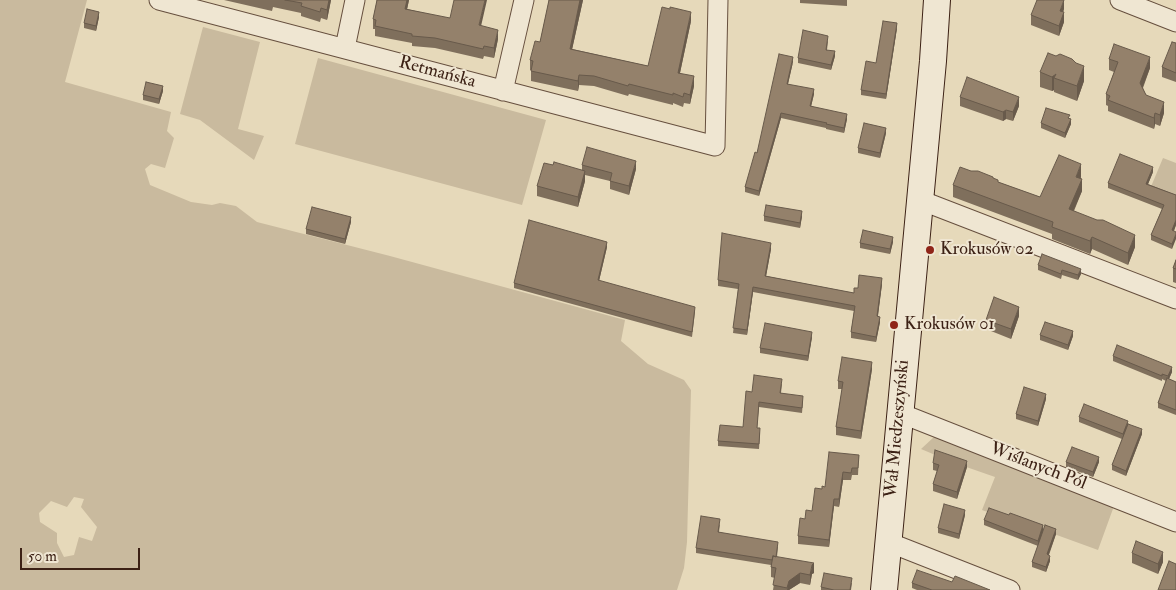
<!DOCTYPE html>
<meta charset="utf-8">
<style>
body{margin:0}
#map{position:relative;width:1176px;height:590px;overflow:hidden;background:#e6d9ba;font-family:"IM FELL Double Pica",serif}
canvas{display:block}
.scale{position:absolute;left:20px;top:548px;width:120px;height:22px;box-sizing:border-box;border:2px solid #3c2115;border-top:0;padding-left:6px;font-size:15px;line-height:18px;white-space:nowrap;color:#3c2115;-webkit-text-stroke:4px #efe6d2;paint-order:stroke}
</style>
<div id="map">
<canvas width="1176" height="590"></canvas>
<div class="scale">50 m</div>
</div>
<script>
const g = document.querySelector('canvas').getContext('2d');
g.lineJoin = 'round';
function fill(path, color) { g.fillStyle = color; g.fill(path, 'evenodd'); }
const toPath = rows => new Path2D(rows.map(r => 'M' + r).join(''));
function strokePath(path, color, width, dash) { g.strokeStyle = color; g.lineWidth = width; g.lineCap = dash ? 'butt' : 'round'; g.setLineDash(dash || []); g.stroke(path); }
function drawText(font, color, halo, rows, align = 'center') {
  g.font = font + ' "IM FELL Double Pica",serif'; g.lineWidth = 4; g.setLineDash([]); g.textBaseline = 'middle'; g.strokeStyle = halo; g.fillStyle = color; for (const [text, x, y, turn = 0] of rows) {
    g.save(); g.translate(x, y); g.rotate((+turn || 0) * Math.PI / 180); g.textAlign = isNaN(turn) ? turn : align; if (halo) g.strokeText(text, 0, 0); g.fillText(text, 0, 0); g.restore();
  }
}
fill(toPath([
 [0,0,87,0,65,82,171,112,167,131,174,138,165,168,151,164,145,169,150,185,191,202,212,205,220,203,236,206,257,222,390,256,625,320,621,341,648,364,684,380,691,390,687,542,684,568,677,590,0,590],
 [74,497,84,499,81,507,97,527,92,541,79,537,74,555,64,557,57,543,57,533,40,522,39,513,51,501,67,507],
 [203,27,260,42,238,129,264,136,254,160,200,120,180,114],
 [318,58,546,120,522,205,295,144],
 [1163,158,1176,163,1176,200,1150,189],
 [934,437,1114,506,1098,550,1010,518,1009,520,982,510,995,477,952,462,921,449]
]), '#c9ba9e');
const street = toPath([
 [159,0,715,146,718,0],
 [1120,0,1176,22],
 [345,48,355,0],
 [503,91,524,0],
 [920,200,1176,299],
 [900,413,1176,522],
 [888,542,1010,590]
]);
const secondary = toPath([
 [884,590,933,61,937,0]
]);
strokePath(street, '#664f3e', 21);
strokePath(secondary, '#3c2115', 28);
strokePath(street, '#efe6d2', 19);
strokePath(secondary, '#efe6d2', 26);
fill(toPath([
 [224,0,331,0,327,20,321,18,320,22,301,16,301,13,273,7,272,11],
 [377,0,409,0,407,9,481,26,498,39,494,58,484,56,483,59,435,48,412,46,412,43,375,36,375,29,373,29,373,19],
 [549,0,583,0,572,49,648,66,691,21,680,73,694,86,690,104,684,103,683,107,673,103,673,105,629,94,628,96,594,86,579,85,578,91,531,81,531,70,530,70,530,60,540,42],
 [800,0,847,0,847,6,800,3],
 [1064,9,1063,12,1064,22,1059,36,1031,25,1031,15],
 [99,17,96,31,84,28,84,23],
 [897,28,886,99,861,95,861,90],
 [828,41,827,50,835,56,831,70,798,63,798,58],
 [1176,43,1176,82,1162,77,1162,67],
 [1109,59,1150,68,1143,88,1146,95,1164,113,1160,126,1155,124,1154,129,1108,111,1108,106,1106,105,1106,94,1114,72,1109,70],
 [793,62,788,84,814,94,811,106,847,119,844,133,826,129,826,128,781,118,759,196,745,192,745,187,757,153],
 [1040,72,1084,81,1077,101,1054,92,1054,90,1052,91,1040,87],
 [163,91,159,104,143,100,143,95],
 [960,97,1019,106,1013,121,1006,119,1003,121,960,106],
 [1070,118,1071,124,1065,138,1041,128,1041,123],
 [886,133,880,158,858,153,858,148],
 [553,165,582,170,582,165,636,169,629,195,610,189,610,181,585,175,585,181,578,207,537,196,537,186],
 [971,171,993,179,998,182,1040,197,1081,177,1081,178,1082,191,1074,211,1135,247,1128,265,1092,249,1090,254,1052,239,1052,234,953,197,953,185],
 [1153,172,1148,184,1176,195,1176,225,1174,231,1172,249,1151,240,1151,235,1162,209,1108,188,1108,183],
 [764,216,802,216,800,228,764,221],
 [351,222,345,244,306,234,306,229],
 [893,242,890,254,860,248,860,243],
 [607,247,599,281,695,312,692,337,514,288,514,283],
 [771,249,766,276,854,293,858,288,882,284,878,316,880,322,876,342,851,338,851,332,854,311,753,292,747,335,733,333,738,289,718,286,718,280],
 [1176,260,1176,283,1173,282,1173,268],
 [1038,265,1081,274,1078,280,1062,275,1061,279,1038,270],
 [1019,316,1011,339,986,329,986,320],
 [1040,335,1073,336,1068,350,1040,340],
 [812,337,808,361,760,353,760,348],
 [1113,356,1172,372,1169,379,1176,382,1176,415,1158,408,1158,403,1166,381,1162,379,1162,381,1113,361],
 [872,369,861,439,836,435,836,427,842,389,838,389,838,381],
 [782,384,781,393,803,401,802,413,759,407,757,428,760,433,759,449,718,446,718,441,743,427,752,392],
 [1046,399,1038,426,1016,419,1016,414],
 [1079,417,1128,426,1142,434,1126,476,1112,470,1112,465,1122,439,1079,422],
 [859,455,858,475,852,475,851,480,843,480,839,507,834,506,829,547,798,544,798,536,805,519,812,511,822,489,825,487],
 [1066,462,1099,462,1093,477,1066,467],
 [933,463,967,467,957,499,933,491,933,484,937,471,933,470],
 [965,515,959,539,938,533,938,528],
 [984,520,1043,530,1056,534,1049,555,1050,561,1046,572,1032,567,1032,562,1038,546,984,525],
 [720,524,719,532,778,547,777,557,814,573,812,574,810,585,800,583,789,590,773,590,775,578,771,577,771,565,696,553,696,548],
 [1132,553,1163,562,1158,574,1132,563],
 [952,582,990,590,917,590,912,588,912,583],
 [852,583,851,590,821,590,821,587]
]), '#7f6f5c');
fill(toPath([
 [329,0,331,0,327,20,327,10],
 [407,0,409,0,405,19,405,9],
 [485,0,487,0,479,35,479,25],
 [580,0,583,0,570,59,570,49],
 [1064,0,1064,9,1060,20,1060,11],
 [99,12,99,17,96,31,96,26],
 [691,12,691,21,678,82,678,73],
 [1064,12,1064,22,1059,36,1059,26],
 [897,23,897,28,886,99,886,94],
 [498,30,498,39,494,58,494,48],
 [835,51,835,56,831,70,831,65],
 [793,57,793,62,787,88,787,84],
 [1150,57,1150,68,1140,94,1140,83],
 [1084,66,1084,81,1077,101,1077,86],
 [1056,74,1054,78,1054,90,1052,91,1052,77],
 [579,75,579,85,578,91,578,81],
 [694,76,694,86,690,104,690,95],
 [163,86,163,91,159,104,159,99],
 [814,89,814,94,810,111,810,106],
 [1019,97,1019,106,1013,121,1013,112],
 [1164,102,1164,113,1160,126,1160,115],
 [1006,110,1006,119,1003,121,1003,112],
 [781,113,781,118,759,196,759,191],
 [1155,113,1155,124,1154,129,1154,118],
 [847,114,847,119,844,133,844,128],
 [1071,119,1071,124,1065,138,1065,133],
 [886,128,886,133,880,158,880,153],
 [636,161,636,169,629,195,629,186],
 [1081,164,1081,177,1076,189,1076,177],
 [1153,167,1153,172,1146,189,1146,184],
 [585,171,585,181,578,207,578,197],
 [1082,179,1082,191,1069,221,1069,209],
 [802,211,802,216,800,228,800,223],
 [351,217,351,222,345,244,345,239],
 [1176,220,1176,225,1172,235,1172,230],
 [1176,234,1176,239,1172,249,1172,244],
 [1135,235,1135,247,1128,265,1128,253],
 [893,237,893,242,890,254,890,249],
 [1092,237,1092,249,1090,254,1090,241],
 [607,242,607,247,598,285,598,280],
 [771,243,771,249,765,282,765,276],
 [1081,269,1081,274,1078,280,1078,275],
 [882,278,882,284,877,322,877,316],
 [753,287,753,292,747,335,747,330],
 [1019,307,1019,316,1011,339,1011,329],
 [880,317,880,322,876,342,876,337],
 [1073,331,1073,336,1068,350,1068,345],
 [812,332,812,337,808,361,808,356],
 [872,362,872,369,861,439,861,431],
 [1172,367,1172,372,1168,381,1168,376],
 [1046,394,1046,399,1038,426,1038,421],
 [1128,421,1128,426,1123,439,1123,434],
 [1142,429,1142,434,1126,476,1126,471],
 [1099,457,1099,462,1093,477,1093,472],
 [967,461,967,467,957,499,957,492],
 [843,472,843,480,839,507,839,499],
 [834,499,834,506,829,547,829,540],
 [965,510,965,515,959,539,959,534],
 [1043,525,1043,530,1038,546,1038,541],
 [1056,529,1056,534,1047,559,1047,554],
 [1163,552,1163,562,1158,574,1158,564],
 [1050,556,1050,561,1046,572,1046,567],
 [814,563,814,573,812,574,810,585,810,575,812,565],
 [800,573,800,583,789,590,787,590,789,581]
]), '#685a4b');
const building = toPath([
 [285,0,329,0,327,10,321,8,320,12,301,6,302,3,285,0],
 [377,0,407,0,405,9,450,18,454,0,485,0,479,25,498,30,494,48,484,46,483,49,435,38,412,36,412,34,375,26,376,20,373,19,377,0],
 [549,0,580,0,570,49,648,66,662,7,670,9,670,7,691,12,678,73,694,76,690,95,684,93,683,97,673,93,673,95,629,84,628,86,594,76,579,75,578,81,531,71,533,61,530,60,535,41,540,42,549,0],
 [1037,0,1064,0,1060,11,1064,12,1059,26,1031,15,1037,0],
 [87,9,99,12,96,26,84,23,87,9],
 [883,21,897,23,886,94,861,90,866,61,876,63,883,21],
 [803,30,828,36,826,50,835,51,831,65,798,58,803,30],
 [1172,42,1176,43,1176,73,1162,67,1172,42],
 [1114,44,1150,57,1140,83,1146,95,1164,102,1160,115,1155,113,1154,118,1108,100,1110,96,1106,94,1118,62,1109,59,1114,44],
 [1048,53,1056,56,1060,54,1072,59,1076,63,1084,66,1077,86,1054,78,1056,74,1052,77,1040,72,1048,53],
 [779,54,793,57,787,84,814,89,810,106,847,114,844,128,826,124,827,123,781,113,759,191,745,187,755,152,757,153,779,54],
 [967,77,1019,97,1013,112,1006,110,1003,112,960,97,967,77],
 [146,82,163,86,159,99,143,95,146,82],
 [1046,108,1070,115,1068,118,1071,119,1065,133,1041,123,1046,108],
 [864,123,886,128,880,153,858,148,864,123],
 [587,147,636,161,629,186,610,181,612,173,582,165,587,147],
 [1120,154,1153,167,1146,184,1176,195,1176,220,1172,230,1176,232,1176,234,1172,244,1151,235,1164,205,1108,183,1120,154],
 [1059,155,1081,164,1076,177,1082,179,1069,209,1097,220,1103,220,1135,235,1128,253,1092,237,1090,241,1052,227,1053,222,953,185,960,167,971,171,978,171,993,177,993,178,998,180,998,182,1040,197,1059,155],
 [554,162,585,171,578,197,537,186,544,163,553,165,554,162],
 [766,205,802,211,800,223,764,216,766,205],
 [312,207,351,217,345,239,306,229,312,207],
 [529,220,607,242,598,280,695,307,692,332,514,283,529,220],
 [863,230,893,237,890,249,860,243,863,230],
 [722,233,771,243,765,276,854,293,854,288,858,288,859,275,882,278,877,316,880,317,876,337,851,332,855,306,753,287,747,330,733,328,739,284,718,280,722,233],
 [1042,254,1081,269,1078,275,1062,270,1061,274,1038,265,1042,254],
 [1176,260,1176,269,1173,268,1176,260],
 [994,297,1019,307,1011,329,986,320,994,297],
 [1045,322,1073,331,1068,345,1040,335,1045,322],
 [765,323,812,332,808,356,760,348,765,323],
 [1117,345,1172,367,1168,376,1162,374,1162,376,1113,356,1117,345],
 [842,357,872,362,861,431,836,427,843,382,838,381,842,357],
 [754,375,782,379,780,393,803,396,802,408,759,402,757,428,760,428,759,444,718,441,720,425,743,427,746,391,752,392,754,375],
 [1167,378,1176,382,1176,410,1158,403,1167,378],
 [1024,387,1046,394,1038,421,1016,414,1024,387],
 [1084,404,1128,421,1123,434,1079,417,1084,404],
 [1128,424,1142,429,1126,471,1112,465,1128,424],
 [1072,447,1099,457,1093,472,1066,462,1072,447],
 [935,450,967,461,957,492,933,484,939,465,933,463,935,450],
 [829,452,859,455,858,468,852,468,851,473,843,472,839,499,834,499,829,540,798,536,800,518,805,519,806,510,812,511,815,488,822,489,822,486,825,487,829,452],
 [944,504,965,510,959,534,938,528,944,504],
 [989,508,1009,515,1010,513,1043,525,1038,541,984,520,989,508],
 [701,516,720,519,718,532,778,542,776,557,773,556,772,560,696,548,701,516],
 [1045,525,1056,529,1047,554,1050,556,1046,567,1032,562,1045,525],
 [1136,541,1163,552,1158,564,1132,553,1136,541],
 [773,556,814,563,812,565,810,575,800,573,789,581,787,588,773,585,776,568,771,567,773,556],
 [1169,561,1176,564,1176,590,1158,590,1169,561],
 [917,570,952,582,955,576,990,590,932,590,912,583,917,570],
 [824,573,852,578,850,590,834,590,821,587,824,573]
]);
fill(building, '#94816b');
strokePath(building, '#685a4b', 1);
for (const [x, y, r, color] of [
 [930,250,5,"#8f2418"],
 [894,325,5,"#8f2418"]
]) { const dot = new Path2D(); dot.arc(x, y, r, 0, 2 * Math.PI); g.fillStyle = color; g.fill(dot); strokePath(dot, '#efe6d2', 2); }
drawText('18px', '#3c2115', '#efe6d2', [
 ["Retmańska",437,73,15],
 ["Wał Miedzeszyński",898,429,-85],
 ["Wiślanych Pól",1038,467,21]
]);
drawText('18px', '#3c2115', '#efe6d2', [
 ["Krokusów 02",940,250],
 ["Krokusów 01",904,325]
], 'left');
</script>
